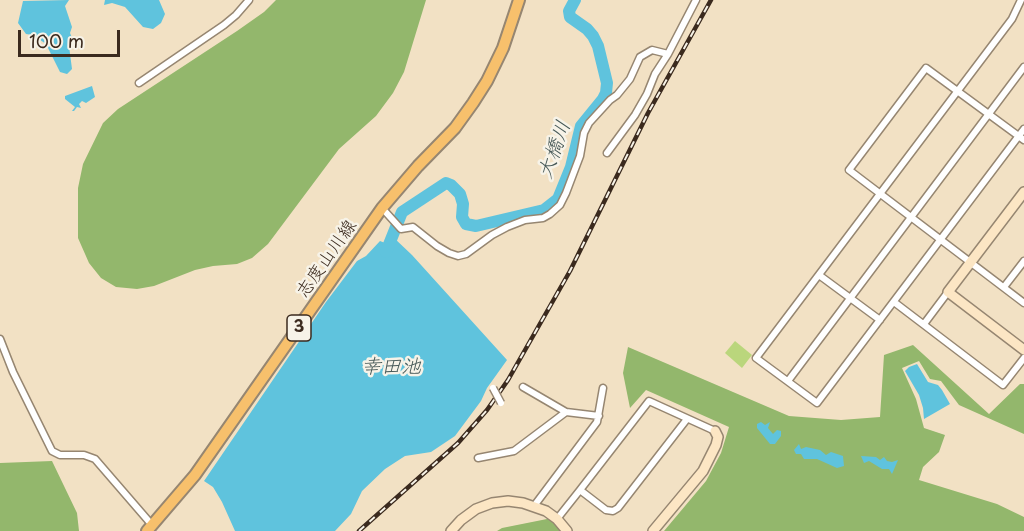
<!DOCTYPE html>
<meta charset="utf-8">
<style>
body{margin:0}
#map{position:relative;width:1024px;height:531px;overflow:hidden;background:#f2e1c4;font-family:"Playpen Sans",sans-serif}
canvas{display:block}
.scale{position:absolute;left:18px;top:30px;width:102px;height:27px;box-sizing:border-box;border:3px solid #3b2a1e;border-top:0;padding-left:8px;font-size:18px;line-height:21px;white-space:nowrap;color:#3b2a1e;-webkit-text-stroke:4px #f7f3e8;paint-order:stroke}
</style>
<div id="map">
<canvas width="1024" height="531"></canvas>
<div class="scale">100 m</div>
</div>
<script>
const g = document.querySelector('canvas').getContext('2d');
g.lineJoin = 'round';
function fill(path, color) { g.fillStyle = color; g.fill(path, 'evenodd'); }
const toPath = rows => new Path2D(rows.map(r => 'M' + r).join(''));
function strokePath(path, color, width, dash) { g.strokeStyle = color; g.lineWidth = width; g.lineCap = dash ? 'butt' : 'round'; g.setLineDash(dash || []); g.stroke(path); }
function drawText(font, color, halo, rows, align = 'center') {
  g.font = font + ' "Playpen Sans","Klee One",sans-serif'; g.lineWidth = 5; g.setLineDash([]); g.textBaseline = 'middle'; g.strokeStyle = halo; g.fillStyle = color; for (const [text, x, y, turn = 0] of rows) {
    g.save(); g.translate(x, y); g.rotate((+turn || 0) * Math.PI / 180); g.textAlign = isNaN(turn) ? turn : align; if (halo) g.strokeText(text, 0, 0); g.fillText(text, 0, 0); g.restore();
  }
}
fill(toPath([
 [735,341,752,355,742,368,725,353]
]), '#bad67c');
fill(toPath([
 [276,0,426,0,404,72,393,93,376,116,339,149,268,244,252,258,237,264,213,266,195,270,154,286,137,289,116,287,101,278,89,263,78,238,78,188,83,164,103,123,118,109,237,31,264,12],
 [913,345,989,414,1020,384,1024,384,1024,434,959,405,941,381,930,379,919,361,902,368,916,399,924,428,945,435,939,452,923,467,919,480,997,504,1024,517,1024,531,664,531,706,481,721,453,729,427,646,390,630,408,623,373,628,347,789,416,841,420,880,417,884,355],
 [52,461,77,513,79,531,0,531,0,463],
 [552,518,562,531,497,531,502,528]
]), '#93b76c');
fill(toPath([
 [69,0,65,6,72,27,70,33,72,38,69,46,72,69,67,74,60,72,46,44,33,35,26,34,18,23,23,1],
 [105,0,159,0,165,14,161,23,153,29,143,27,125,7,112,3,104,5],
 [92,86,95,97,86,103,82,101,79,104,81,108,77,107,74,111,72,111,75,107,65,99,65,96],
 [393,237,412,255,507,360,487,388,481,401,455,436,431,452,405,456,385,469,362,491,351,514,335,531,235,531,222,502,213,487,204,481,326,302,357,261,366,256,380,241,385,243],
 [917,364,928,382,938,385,942,390,950,404,924,419,923,408,919,395,905,371,909,367],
 [761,422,765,425,770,422,768,428,773,434,777,430,781,431,781,436,775,444,770,444,757,428,757,424],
 [799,444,801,449,806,447,820,450,826,455,831,452,843,456,844,466,837,468,817,459,804,459,801,454,796,454,794,450],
 [861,456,876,457,880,460,884,457,887,461,892,462,898,460,892,474,889,469,882,469,869,461,864,463]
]), '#5fc3dd');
strokePath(toPath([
 [386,252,402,212,446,183,451,185,460,194,463,204,462,217,466,224,476,226,544,210,558,199,571,167,581,126,603,99,606,93,607,83,598,46,593,36,587,29,570,17,569,11,575,0]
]), '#5fc3dd', 12);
const street = toPath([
 [1021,0,1012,19,756,358,817,403,1024,129],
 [139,83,224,25,236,15,249,0],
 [1024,140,926,68,849,170,1024,303],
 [607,153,635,115,647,94,655,74,668,54],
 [382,208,401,229,413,227,437,246,449,253,458,256,466,254,492,235,507,227,525,220,543,218,550,214,560,205,566,193,580,156,584,133,589,123,610,100,617,95,630,79,640,57,652,50,668,54,696,0],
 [819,275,880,320],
 [1004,287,1024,261],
 [894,302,1003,385,1024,358],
 [924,324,948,292],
 [0,339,13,372,52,451,60,455,84,455,95,459,152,525],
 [788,381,1024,67],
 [523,387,566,412],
 [478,458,514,451,566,412,599,416],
 [580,490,649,401,715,431],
 [534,506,597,422,603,388],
 [557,519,580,490,606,510,613,511,618,508,687,419]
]);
const secondary = toPath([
 [1024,192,948,292,1024,350],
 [451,531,461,520,476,509,492,503,508,501,523,503,546,511,557,519,567,531],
 [653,531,703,471,716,445,718,437,715,431]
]);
const primary = toPath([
 [147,531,195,475,382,208,418,166,455,128,473,103,487,81,503,48,519,0]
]);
strokePath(street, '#968671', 9);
strokePath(secondary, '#968671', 12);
strokePath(primary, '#968671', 14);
strokePath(street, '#fff', 6);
strokePath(secondary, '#fce6c4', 9);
strokePath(primary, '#f7c06c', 10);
const rail = toPath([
 [359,531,458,443,487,410,508,380,570,271,648,113,711,0]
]);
strokePath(rail, '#3b2a1e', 4.5);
strokePath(rail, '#f7f3e8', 2, [7]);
const streetBridge = toPath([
 [493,388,501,403]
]);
strokePath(streetBridge, '#968671', 9, []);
strokePath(streetBridge, '#fff', 6);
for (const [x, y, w] of [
 [299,328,24]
]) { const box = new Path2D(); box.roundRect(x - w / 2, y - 13, w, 26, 4.5); g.fillStyle = '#f7f3e8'; g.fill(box); strokePath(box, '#3b2a1e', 1.5); }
drawText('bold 16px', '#3b2a1e', null, [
 ["3",299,328]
]);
drawText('18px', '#3b2a1e', '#f7f3e8', [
 ["志度山川線",327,259,-55]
]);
drawText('italic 20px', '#465857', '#f7f3e8', [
 ["大橋川",555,150,-70],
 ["幸田池",391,367]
]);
</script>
